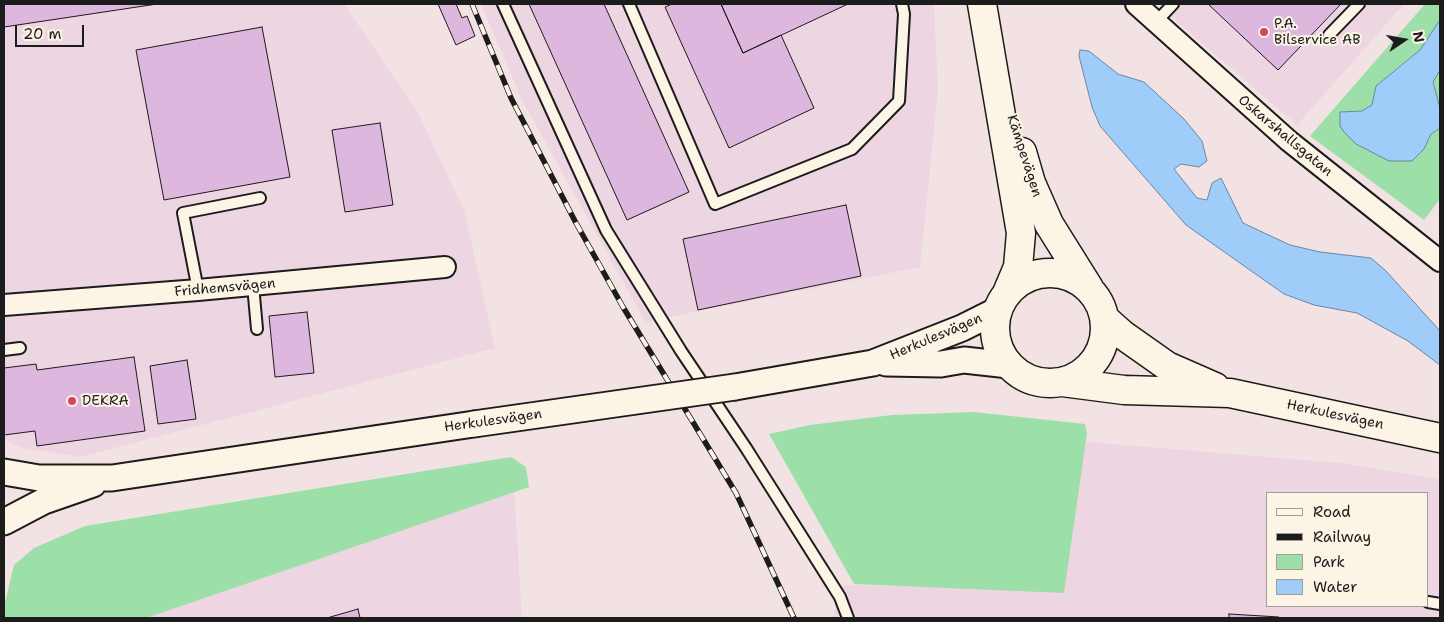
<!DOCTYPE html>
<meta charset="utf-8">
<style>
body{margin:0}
#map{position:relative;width:1444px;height:622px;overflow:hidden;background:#f3e2e3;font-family:"Shantell Sans",sans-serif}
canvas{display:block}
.frame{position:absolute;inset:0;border:5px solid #1c1c1c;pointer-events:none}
.legend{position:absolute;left:1266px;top:492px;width:162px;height:115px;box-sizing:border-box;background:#fcf5e5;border:1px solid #a29e95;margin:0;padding:6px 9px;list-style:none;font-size:15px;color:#1c1c1c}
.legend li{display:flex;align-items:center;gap:10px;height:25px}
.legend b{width:25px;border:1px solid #a29e95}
.north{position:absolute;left:1379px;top:15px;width:50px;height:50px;-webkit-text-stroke:4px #fcf5e5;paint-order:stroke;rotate:78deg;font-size:14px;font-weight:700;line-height:20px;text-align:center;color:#1c1c1c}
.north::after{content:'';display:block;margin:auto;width:18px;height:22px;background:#1c1c1c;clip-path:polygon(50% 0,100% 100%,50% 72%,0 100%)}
.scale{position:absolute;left:15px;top:25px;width:69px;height:22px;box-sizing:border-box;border:2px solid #1c1c1c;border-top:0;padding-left:6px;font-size:15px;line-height:18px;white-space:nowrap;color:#1c1c1c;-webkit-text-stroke:4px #fcf5e5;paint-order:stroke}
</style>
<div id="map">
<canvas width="1444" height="622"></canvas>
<div class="frame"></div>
<ul class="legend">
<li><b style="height:6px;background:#fcf5e5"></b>Road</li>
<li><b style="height:6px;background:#1c1c1c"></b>Railway</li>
<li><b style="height:14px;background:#9ddfa9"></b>Park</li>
<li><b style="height:14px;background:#9fccf9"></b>Water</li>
</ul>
<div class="north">N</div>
<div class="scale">20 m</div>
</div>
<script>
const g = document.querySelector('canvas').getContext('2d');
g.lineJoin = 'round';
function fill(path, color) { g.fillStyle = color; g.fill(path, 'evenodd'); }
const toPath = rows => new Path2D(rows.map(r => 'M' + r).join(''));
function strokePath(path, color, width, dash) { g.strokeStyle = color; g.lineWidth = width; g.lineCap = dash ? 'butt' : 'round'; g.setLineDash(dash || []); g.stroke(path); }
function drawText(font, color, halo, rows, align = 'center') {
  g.font = font + ' "Shantell Sans",sans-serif'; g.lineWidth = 4; g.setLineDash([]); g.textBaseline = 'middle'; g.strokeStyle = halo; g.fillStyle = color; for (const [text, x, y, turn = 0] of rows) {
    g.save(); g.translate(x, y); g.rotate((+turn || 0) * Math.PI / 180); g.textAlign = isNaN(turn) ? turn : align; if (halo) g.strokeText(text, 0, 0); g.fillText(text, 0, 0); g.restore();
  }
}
fill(toPath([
 [4,4,344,4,417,111,464,210,495,348,80,457,23,448,4,440],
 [481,4,934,4,938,90,920,267,669,317,646,323,522,100],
 [1156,4,1404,4,1297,125],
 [1064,440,1339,463,1440,479,1440,618,832,618,843,585,1061,589],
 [1268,493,1428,493,1428,606,1268,606],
 [514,490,522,618,146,618]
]), '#edd5e2');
fill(toPath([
 [1425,4,1440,4,1440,20,1420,50,1376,86,1372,105,1362,111,1340,112,1424,149,1431,134,1440,128,1440,199,1424,220,1310,136],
 [1440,70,1440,108,1433,82],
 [974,412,1085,424,1087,433,1064,593,854,584,769,434,810,425,892,415],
 [511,457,526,467,529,487,146,618,4,618,4,607,14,565,34,548,85,526]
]), '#9ddfa9');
const water = toPath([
 [1440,20,1440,70,1433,82,1440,108,1440,128,1431,134,1424,149,1412,161,1389,161,1356,144,1344,132,1340,126,1340,112,1362,111,1372,105,1376,86,1420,50,1440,20],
 [1080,50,1089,51,1118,74,1144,82,1184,119,1202,141,1207,161,1199,167,1181,164,1174,169,1197,198,1207,200,1212,183,1221,178,1243,223,1290,245,1320,252,1371,258,1386,271,1440,331,1440,365,1408,341,1357,313,1314,305,1284,294,1186,225,1100,126,1092,107,1079,56,1080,50]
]);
fill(water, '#9fccf9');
strokePath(water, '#6b86a1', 1);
const building = toPath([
 [4,4,157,4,4,27,4,4],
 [438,4,456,4,462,18,467,16,475,36,456,45,438,4],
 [529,4,604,4,689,192,627,220,529,4],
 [672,4,721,4,743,53,781,35,814,108,729,148,665,7,672,4],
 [721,4,848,4,743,53,721,4],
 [1208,4,1341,4,1278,70,1208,4],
 [262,27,290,177,164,200,136,50,262,27],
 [380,123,393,205,345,212,332,130,380,123],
 [846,205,861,276,698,310,683,239,846,205],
 [307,312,314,373,275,377,269,316,307,312],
 [134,357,145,431,37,446,35,431,4,435,4,368,36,364,37,370,134,357],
 [187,360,196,419,158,424,150,366,187,360],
 [358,609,360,618,327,618,358,609],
 [1229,614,1279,617,1279,618,1229,618,1229,614]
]);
fill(building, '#deb7df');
strokePath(building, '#1c1c1c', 1);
const service = toPath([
 [503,4,606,230,681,351,746,448,840,597,848,618],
 [629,4,715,204,852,149,899,101,904,14,902,4],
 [1156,22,1173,4],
 [1329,35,1359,4],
 [253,285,257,329],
 [198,290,183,213,260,198],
 [4,350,20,348],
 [1428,602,1440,604]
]);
const minor = toPath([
 [1136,4,1289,141,1440,261],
 [4,305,198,290,445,267]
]);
const tertiary = toPath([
 [886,363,941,364,964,360,1009,365],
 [735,387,873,363,962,328,998,310],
 [4,472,39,478,112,478,474,424],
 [4,522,44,501,93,484]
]);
const secondary = toPath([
 [982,4,1021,233,1018,267,1007,293],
 [1022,152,1031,183,1049,224,1089,288],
 '995 328a55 55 0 1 1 110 0a55 55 0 1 1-110 0Z',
 [1105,319,1123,335,1167,366,1215,387],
 [1062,382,1124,390,1230,393,1440,438]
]);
strokePath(service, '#1c1c1c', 14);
strokePath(minor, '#1c1c1c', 24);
strokePath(tertiary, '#1c1c1c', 29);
strokePath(secondary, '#1c1c1c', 31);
strokePath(service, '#fcf5e5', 10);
strokePath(minor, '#fcf5e5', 20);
strokePath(tertiary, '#fcf5e5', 25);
strokePath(secondary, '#fcf5e5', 28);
const rail = toPath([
 [472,4,511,98,576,223,623,307,736,493,794,618]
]);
strokePath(rail, '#1c1c1c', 5.5);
strokePath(rail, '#fcf5e5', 4, [11]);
const tertiaryBridge = toPath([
 [474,424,735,387]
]);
strokePath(tertiaryBridge, '#1c1c1c', 29, []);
strokePath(tertiaryBridge, '#fcf5e5', 25);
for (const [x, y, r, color] of [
 [1264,32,5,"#d1495b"],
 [72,401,5,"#d1495b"]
]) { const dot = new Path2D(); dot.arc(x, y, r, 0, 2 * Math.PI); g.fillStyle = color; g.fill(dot); strokePath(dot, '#fcf5e5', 2); }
drawText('14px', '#1c1c1c', '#fcf5e5', [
 ["P.A.",1274,24],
 ["Bilservice AB",1274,40],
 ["DEKRA",82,401]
], 'left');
drawText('14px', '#1c1c1c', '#fcf5e5', [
 ["Oskarshallsgatan",1285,136,40],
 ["Kämpevägen",1024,156,72],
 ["Fridhemsvägen",225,288,-5],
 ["Herkulesvägen",936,337,-23],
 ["Herkulesvägen",1335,415,12],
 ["Herkulesvägen",493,421,-8]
]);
</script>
